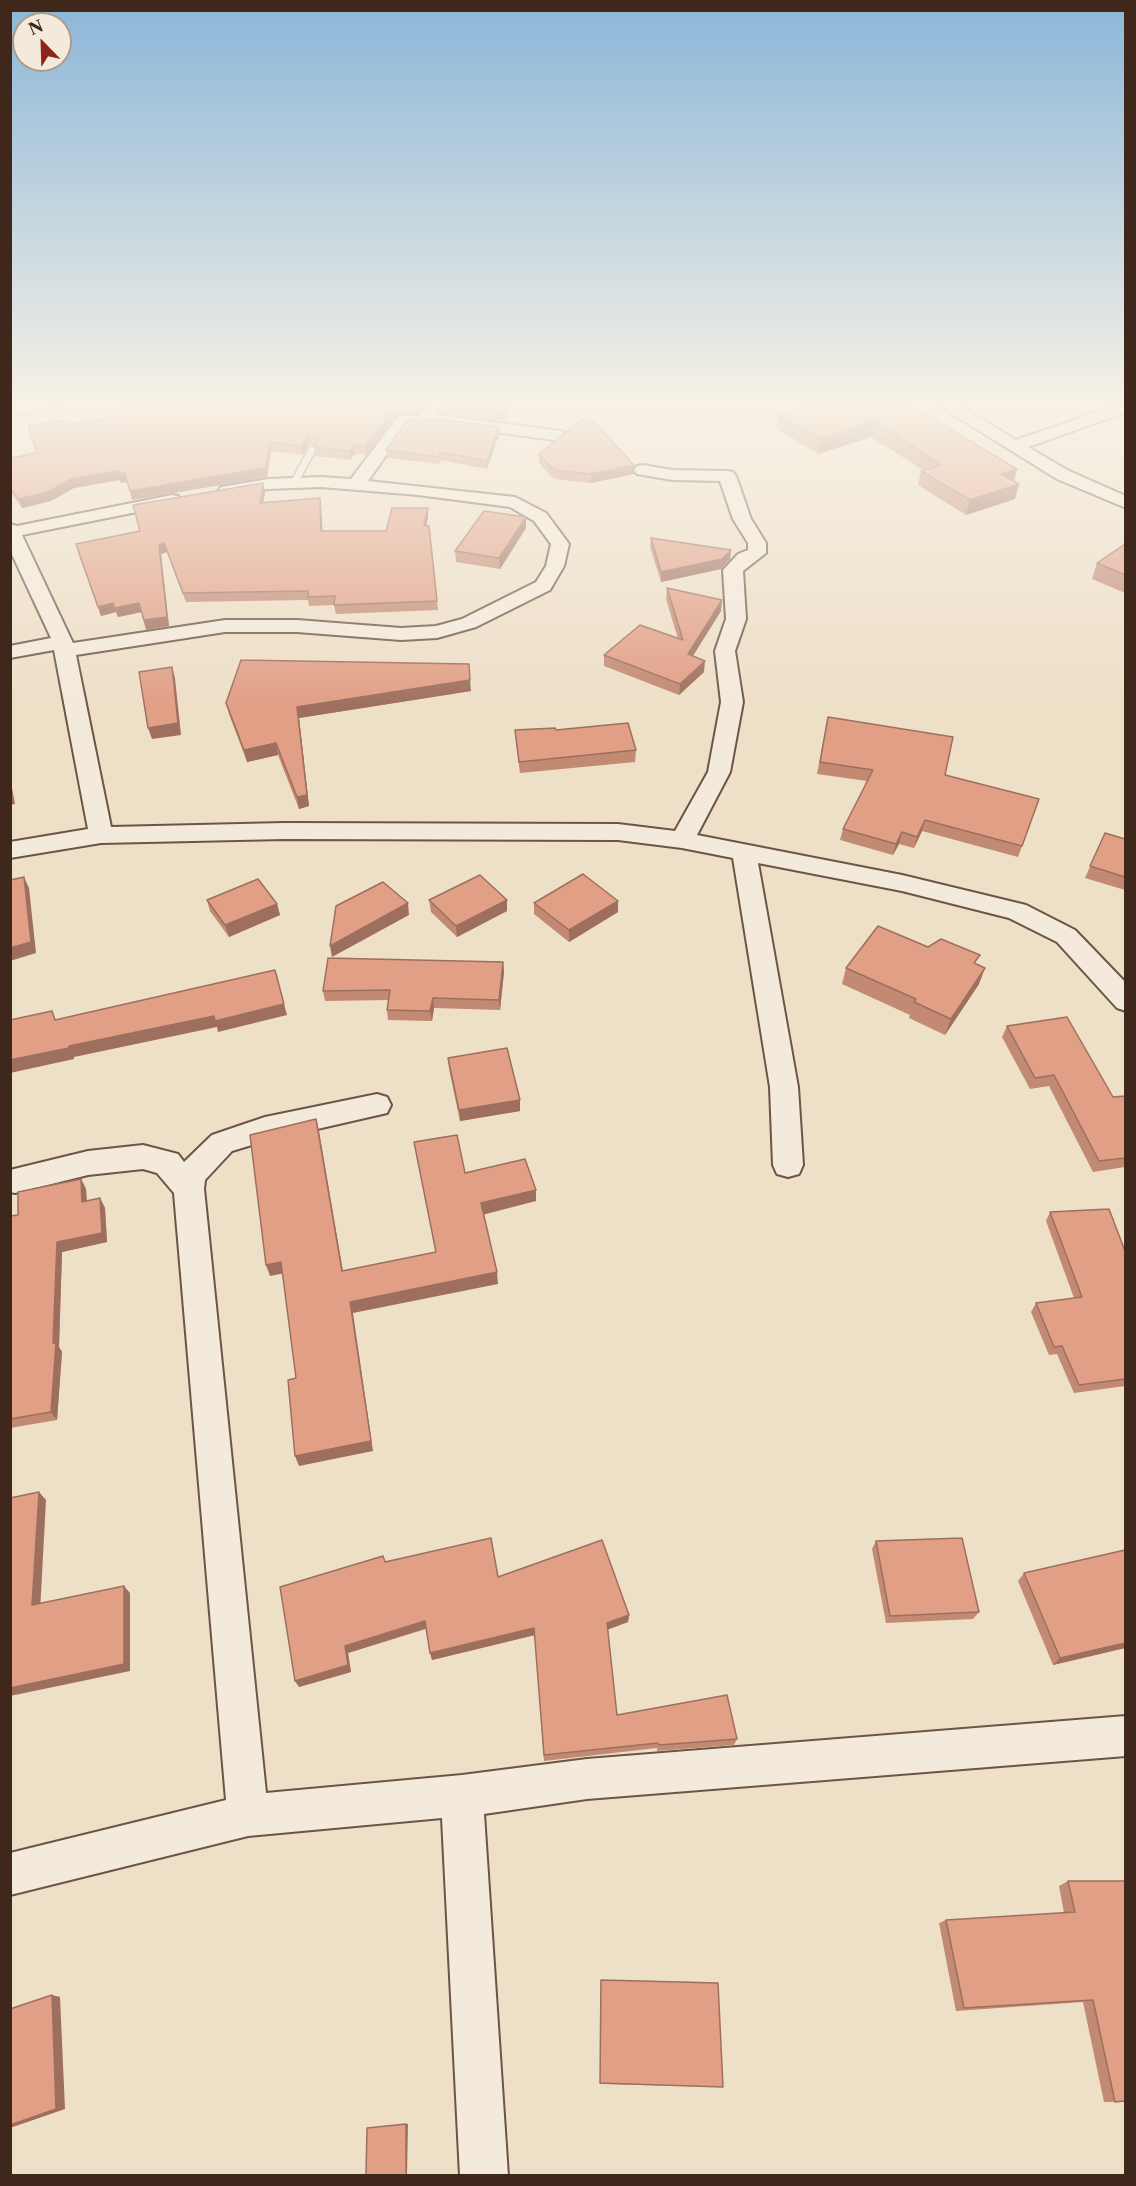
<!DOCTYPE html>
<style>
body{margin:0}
#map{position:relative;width:1136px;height:2186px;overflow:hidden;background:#eedfc7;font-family:"Libre Caslon Text",serif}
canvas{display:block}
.frame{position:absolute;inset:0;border:12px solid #3f271c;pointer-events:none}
.north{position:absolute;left:12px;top:12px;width:60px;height:60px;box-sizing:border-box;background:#f4eadb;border:2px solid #ac9c8f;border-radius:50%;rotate:337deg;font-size:16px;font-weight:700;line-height:24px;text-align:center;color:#3f271c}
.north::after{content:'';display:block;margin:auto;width:21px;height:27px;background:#8f2418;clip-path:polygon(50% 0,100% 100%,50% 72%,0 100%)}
</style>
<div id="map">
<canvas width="1136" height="2186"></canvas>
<div class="frame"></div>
<div class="north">N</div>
</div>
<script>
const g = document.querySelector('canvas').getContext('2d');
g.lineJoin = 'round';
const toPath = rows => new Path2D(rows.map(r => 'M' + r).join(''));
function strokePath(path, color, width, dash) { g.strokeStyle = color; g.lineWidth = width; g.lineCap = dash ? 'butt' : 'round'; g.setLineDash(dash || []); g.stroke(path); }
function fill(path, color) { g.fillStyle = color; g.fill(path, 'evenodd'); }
const lane = toPath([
 [799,402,792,405,788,403,789,402,799,402],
 [310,446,317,448,297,485,291,485,290,483,310,446]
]);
const street = toPath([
 [28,402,60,402,58,405,10,416,10,406,28,402],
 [431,402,441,403,443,406,436,415,561,431,569,436,561,441,429,423,422,426,408,424,368,481,515,497,546,513,569,544,564,566,550,590,476,627,437,638,401,640,297,632,225,632,76,655,111,827,284,823,618,824,675,831,708,772,721,702,715,651,726,619,723,570,738,554,748,550,748,543,733,519,720,481,672,480,637,474,634,470,637,466,643,465,672,470,727,471,733,472,736,476,751,519,766,543,766,553,743,571,746,619,735,651,743,702,730,772,697,835,902,875,1026,905,1075,930,1126,983,1126,1011,1117,1008,1057,942,1009,918,902,891,758,863,798,1087,803,1165,799,1174,788,1177,777,1174,773,1165,770,1087,733,858,682,848,618,840,284,839,101,843,10,858,10,842,88,829,54,650,10,658,10,646,51,638,10,550,10,524,17,526,172,495,178,496,181,500,178,504,172,505,22,535,73,643,225,620,297,620,401,628,436,626,462,619,536,582,546,566,551,544,534,521,510,507,418,495,321,487,268,489,227,496,221,495,218,491,221,487,227,486,268,479,321,477,351,479,398,416,418,416,431,402],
 [933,402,953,402,1016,440,1126,402,1126,412,1028,447,1069,471,1126,496,1126,508,1057,479,933,402],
 [377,1094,387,1097,391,1105,387,1113,265,1141,232,1151,205,1180,204,1189,266,1793,462,1775,587,1759,1126,1716,1126,1756,587,1799,484,1814,508,2176,460,2176,442,1818,248,1836,10,1895,10,1853,226,1800,174,1193,157,1173,143,1169,88,1175,15,1193,10,1192,10,1170,88,1151,143,1145,178,1154,184,1162,212,1135,265,1117,377,1094]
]);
strokePath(lane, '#6b5547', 2);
strokePath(street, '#6b5547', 4);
fill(lane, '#f4eadb');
fill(street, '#f4eadb');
fill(toPath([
 [119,402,160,402,163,407,429,402,417,414,396,415,366,455,355,454,350,460,315,456,314,447,315,446,309,444,303,455,271,451,267,477,132,500,127,482,121,483,120,480,74,488,51,501,22,508,10,491,10,458,37,453,65,425,124,415],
 [441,402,511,402,504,421,440,413,440,405],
 [821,402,1017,469,1013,481,1019,484,1015,499,966,515,918,485,921,471,923,470,871,437,818,454,776,428,778,414],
 [499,435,487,469,441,460,440,464,387,458,386,450],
 [539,454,634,465,634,474,591,483,554,479,539,463],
 [265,492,263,502,320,498,322,531,386,531,428,508,428,517,426,526,429,526,438,610,336,614,334,605,309,606,308,600,186,602,167,552,161,554,169,626,146,630,141,612,118,617,116,612,101,616,78,553,140,531],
 [526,517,526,528,500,569,456,562,455,551],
 [651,538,731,550,730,559,721,569,661,582,650,547],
 [1125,544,1125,593,1092,579,1097,563],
 [667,588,721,611,693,656,704,672,679,695,604,666,604,655,678,639,666,599],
 [471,691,299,718,309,806,299,809,278,755,247,762,229,714,226,703],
 [828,717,945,775,1039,799,1018,857,922,831,914,848,899,844,893,855,840,840,843,829,867,781,817,774],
 [515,730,556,730,636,750,635,762,520,773,516,742],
 [1105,833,1125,839,1125,890,1085,878],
 [207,900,277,904,280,915,229,937,210,911],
 [429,900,507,900,507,911,457,937,431,912],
 [618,901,618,912,569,942,534,914,534,903],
 [928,947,976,965,979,984,945,1035,909,1018,910,1015,842,984,846,968],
 [503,962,504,972,500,1010,434,1008,432,1021,388,1020,387,1010,389,1000,325,1001,323,991],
 [1007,1026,1113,1097,1125,1096,1125,1167,1093,1172,1049,1086,1030,1089,1002,1037],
 [448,1058,520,1100,520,1111,460,1121,449,1069],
 [81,1179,86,1189,87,1201,100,1198,105,1208,107,1242,62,1252,59,1347,62,1352,57,1420,10,1428,10,1216,18,1215],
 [1050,1212,1125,1251,1125,1386,1074,1393,1057,1354,1049,1355,1031,1312,1036,1303,1074,1298,1046,1221],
 [876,1541,979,1612,973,1619,886,1623,872,1549],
 [1125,1550,1125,1648,1053,1665,1018,1581,1024,1573],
 [385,1562,498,1577,629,1615,628,1622,608,1629,617,1715,737,1739,734,1745,657,1751,657,1748,544,1761,535,1635,432,1660,426,1629,348,1653,351,1672,299,1687],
 [1068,1881,1125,2102,1104,2102,1083,2002,956,2011,939,1923,946,1920,1064,1913,1059,1886],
 [601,1980,723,2087,720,2087,600,2084]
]), '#c28973');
fill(toPath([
 [419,402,429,402,417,414,416,405],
 [508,402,511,402,504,421,504,413],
 [395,406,396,415,366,455,365,447],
 [874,422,871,437,818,454,820,439],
 [499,427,499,435,487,469,487,461],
 [308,435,309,444,303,455,301,446],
 [270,442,271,451,267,477,132,500,130,491],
 [354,445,355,454,350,460,349,451],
 [634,465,634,474,591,483,591,474],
 [1017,469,1013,484,1001,474],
 [118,471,125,473,128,482,121,483,120,480,74,488,51,501,22,508,19,499,71,479],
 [263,483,265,492,262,511,260,503],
 [1019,484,1015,499,966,515,970,500],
 [320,498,321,507,323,540,321,531],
 [428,508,428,517,425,534,424,525],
 [526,517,526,528,500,569,499,558],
 [164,543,167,552,161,554,169,626,146,630,144,620,159,545],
 [731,550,730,559,721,569,661,582,661,572],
 [722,600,721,611,687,665,688,654],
 [113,603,116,612,101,616,98,607],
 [139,603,142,612,118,617,115,608],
 [705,661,704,672,679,695,680,684],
 [172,667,175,678,181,735,152,739,148,728],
 [470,680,471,691,299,718,309,806,299,809,297,797,297,707],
 [276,743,278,755,247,762,244,750],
 [10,777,15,804,10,805],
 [925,820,922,831,914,848,917,837],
 [902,832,899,844,893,855,896,844],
 [24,877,29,888,36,953,10,961,10,948],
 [507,900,507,911,457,937,456,926],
 [618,901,618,912,569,942,569,930],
 [408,903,409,915,332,957,330,946],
 [277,904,280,915,229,937,225,925],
 [503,962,504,972,500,1010,499,1000],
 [985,968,979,984,945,1035,951,1019],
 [433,998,434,1008,432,1021,430,1011],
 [284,1004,287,1015,218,1032,217,1027,74,1057,74,1059,10,1073,10,1060,69,1046,214,1016],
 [520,1100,520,1111,460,1121,459,1110],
 [316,1119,319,1131,345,1283,342,1271],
 [81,1179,86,1189,87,1212,82,1202],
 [536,1190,536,1201,482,1215,481,1203],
 [100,1198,105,1208,107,1242,62,1252,59,1347,62,1352,57,1420,51,1412,57,1242],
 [281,1262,285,1273,270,1276,266,1265],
 [497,1272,498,1284,353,1313,373,1451,299,1466,295,1456,350,1302],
 [39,1492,46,1500,40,1612,32,1605],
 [124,1586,130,1593,130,1671,10,1696,10,1688],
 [629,1615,628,1622,607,1630,607,1623],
 [425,1621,427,1628,348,1653,351,1672,299,1687,295,1681,345,1646],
 [534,1628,535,1635,432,1660,430,1653],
 [1125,1643,1125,1648,1053,1665,1060,1658],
 [52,1995,60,1997,65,2109,10,2128,10,2125],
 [406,2124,408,2124,407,2175,406,2175]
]), '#9e6f5e');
const building = toPath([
 [120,402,160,402,163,407,195,402,419,402,416,405,395,406,365,447,354,445,349,451,314,447,318,438,308,435,301,446,270,442,266,468,130,491,125,473,118,474,118,471,71,479,48,492,19,499,10,487,10,458,37,453,28,426,63,420,65,425,126,415,120,402],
 [441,402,508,402,504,413,440,405,441,402],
 [821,402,905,402,1017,469,1001,474,1019,484,970,500,921,471,941,465,874,422,820,439,778,414,821,402],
 [429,418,499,427,487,461,440,452,439,457,386,450,408,419,421,421,429,418],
 [582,419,594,422,634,465,591,474,554,470,539,454,582,419],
 [263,483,260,503,320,498,321,531,386,531,392,508,428,508,424,525,429,526,437,601,334,605,335,596,308,597,308,591,183,593,164,543,159,545,167,617,144,620,139,603,115,608,113,603,98,607,76,544,140,531,133,505,263,483],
 [484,511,526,517,499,558,455,551,484,511],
 [651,538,731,550,722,559,661,572,651,538],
 [1125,544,1125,575,1097,563,1125,544],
 [667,588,722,600,688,654,705,661,680,684,604,655,640,625,683,640,667,588],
 [241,660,469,664,470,680,297,707,307,795,297,797,276,743,244,750,226,703,241,660],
 [172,667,178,723,148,728,139,672,172,667],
 [828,717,953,737,945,775,1039,799,1022,846,925,820,917,837,902,832,896,844,843,829,873,770,820,762,828,717],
 [628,723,636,750,519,762,515,730,555,728,556,730,628,723],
 [1105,833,1125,839,1125,877,1090,866,1105,833],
 [583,874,618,901,569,930,534,903,583,874],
 [480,875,507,900,456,926,429,900,480,875],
 [24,877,31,942,10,948,10,880,24,877],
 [258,879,277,904,225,925,207,900,258,879],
 [383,882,408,903,330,946,336,906,383,882],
 [878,926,928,947,941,939,980,955,974,963,985,968,951,1019,914,1002,916,999,846,968,878,926],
 [328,958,503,962,499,1000,433,998,430,1011,387,1010,390,990,323,991,328,958],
 [275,970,284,1004,215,1021,214,1016,69,1046,69,1048,10,1060,10,1020,52,1011,55,1020,275,970],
 [1067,1017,1113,1097,1125,1096,1125,1158,1099,1161,1054,1075,1035,1078,1007,1026,1067,1017],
 [507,1048,520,1100,459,1110,448,1058,507,1048],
 [316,1119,342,1271,436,1252,414,1142,457,1135,465,1173,525,1159,536,1190,481,1203,497,1272,350,1302,371,1441,295,1456,288,1380,296,1378,281,1262,266,1265,250,1135,316,1119],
 [81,1179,82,1202,100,1198,102,1233,57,1242,53,1343,56,1343,51,1412,10,1419,10,1216,18,1215,18,1192,81,1179],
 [1109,1209,1125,1251,1125,1379,1079,1385,1062,1346,1054,1347,1036,1303,1082,1297,1050,1212,1109,1209],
 [39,1492,32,1605,124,1586,124,1664,10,1688,10,1498,39,1492],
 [491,1538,498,1577,602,1540,629,1615,607,1623,617,1715,727,1695,737,1739,659,1745,658,1743,544,1755,534,1628,430,1653,425,1621,345,1646,348,1665,295,1681,280,1587,383,1556,385,1562,491,1538],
 [962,1538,979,1612,890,1616,876,1541,962,1538],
 [1125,1550,1125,1643,1060,1658,1024,1573,1125,1550],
 [1068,1881,1125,1881,1125,2101,1115,2102,1093,2000,964,2008,946,1920,1075,1912,1068,1881],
 [601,1980,718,1983,723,2087,600,2083,601,1980],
 [52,1995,56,2109,10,2125,10,2009,52,1995],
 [406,2124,406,2175,366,2175,367,2128,406,2124]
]);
fill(building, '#e19f86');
strokePath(building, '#9e6f5e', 1.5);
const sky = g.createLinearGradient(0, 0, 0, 708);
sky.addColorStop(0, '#8bb6d8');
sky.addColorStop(0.57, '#f7f1e6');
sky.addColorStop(1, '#f7f1e600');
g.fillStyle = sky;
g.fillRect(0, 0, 1136, 708);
</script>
